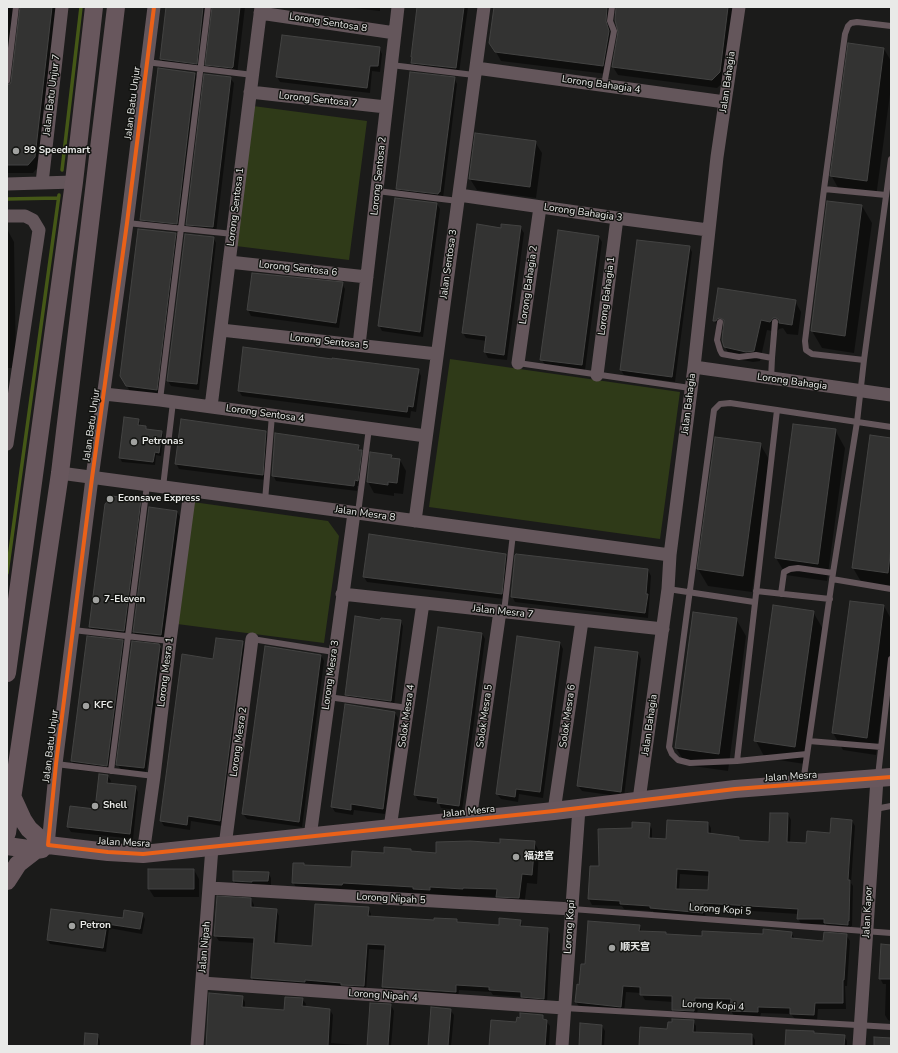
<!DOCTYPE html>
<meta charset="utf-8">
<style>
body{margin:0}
#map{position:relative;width:898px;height:1053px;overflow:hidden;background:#1b1b1a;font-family:"Nunito Sans",sans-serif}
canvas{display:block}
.frame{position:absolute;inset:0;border:8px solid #e9eae8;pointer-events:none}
</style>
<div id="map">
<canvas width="898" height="1053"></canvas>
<div class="frame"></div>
</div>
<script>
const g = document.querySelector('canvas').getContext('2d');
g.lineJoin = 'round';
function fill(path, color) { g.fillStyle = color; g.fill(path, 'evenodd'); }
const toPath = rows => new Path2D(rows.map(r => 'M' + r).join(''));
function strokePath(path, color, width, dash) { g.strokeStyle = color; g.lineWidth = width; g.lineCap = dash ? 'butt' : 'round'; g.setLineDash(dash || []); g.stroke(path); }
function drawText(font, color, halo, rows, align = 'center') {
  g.font = font + ' "Nunito Sans","Noto Sans SC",sans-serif'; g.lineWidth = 3; g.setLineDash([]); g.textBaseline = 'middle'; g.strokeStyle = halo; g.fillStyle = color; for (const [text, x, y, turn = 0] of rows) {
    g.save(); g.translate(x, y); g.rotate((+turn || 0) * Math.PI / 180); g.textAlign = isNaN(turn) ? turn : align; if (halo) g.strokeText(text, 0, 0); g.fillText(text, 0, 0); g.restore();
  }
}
fill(toPath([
 [253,106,367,121,349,260,236,246],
 [450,359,680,392,660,539,429,507],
 [193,502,328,521,339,536,324,643,177,624]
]), '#2f3a18');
fill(toPath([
 [7,7,58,7,39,166,33,173,7,173],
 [19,11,21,11,11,85,7,86,16,15],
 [167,7,245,7,237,75,211,72,207,64,213,9,209,11,200,71,165,66,161,59],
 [345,7,380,7,380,11],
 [418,7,468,7,459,73,416,68,412,63,412,57],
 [495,7,733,7,725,81,717,88,618,75,613,67,619,31,617,11,613,12,612,15,610,30,614,41,607,74,501,61,496,52],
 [379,48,382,54,380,72,372,71,370,93,280,82,277,77],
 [884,49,891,61,891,87,876,197,841,193,831,175],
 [195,73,200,82,181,232,146,228,141,220],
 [230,78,234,83,216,233,190,230,187,224],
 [454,78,457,84,443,198,400,194,397,189],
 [535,142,542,153,536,198,477,190,470,179],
 [828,202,862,206,872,223,854,353,822,348,812,331],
 [437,204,440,209,423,337,382,331,379,325],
 [520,227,524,233,507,360,488,358,485,352,487,341,466,338,463,333],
 [7,229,14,242,16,368,7,368],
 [175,234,180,242,161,398,132,394,126,385],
 [213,237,216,243,199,390,171,386,168,381],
 [599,237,602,242,585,370,545,365,542,360],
 [689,247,692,252,675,382,624,375,621,370],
 [253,274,342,283,345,289,339,328,251,316,248,310],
 [718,289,795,301,801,312,798,335,787,334,783,328,779,329,777,332,767,330,760,361,753,362,731,358,725,347,724,327,722,331,720,331,714,320],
 [418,370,421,376,416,412,411,411,410,418,242,396,239,391],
 [138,420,140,423,140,426,145,427,147,430,161,432,163,435,161,456,156,455,155,465,122,462,120,458],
 [835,430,845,448,827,581,786,575,776,558],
 [266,432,269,437,265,480,179,469,176,463],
 [716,438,760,444,770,461,752,592,708,586,698,569],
 [891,439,891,589,863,585,853,568],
 [358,446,364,457,360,486,357,486,357,491,276,481,273,475],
 [391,455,393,459,400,460,406,471,403,494,394,493,394,496,374,493,368,482],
 [140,501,145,510,129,639,95,635,90,627],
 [177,512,180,517,163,641,137,638,134,632],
 [506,555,509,560,504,599,367,582,364,577],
 [648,570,651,576,648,618,515,602,512,596],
 [851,602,884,606,891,619,891,644,876,755,843,750,833,733],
 [774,606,813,612,823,629,805,764,765,758,756,741],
 [694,613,736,619,746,636,728,771,686,765,676,748],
 [400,621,403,626,394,706,349,700,346,695],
 [482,633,485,639,462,811,441,808,439,803,418,800,415,795],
 [122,641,127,650,112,774,77,770,72,761],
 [242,642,245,648,222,826,191,821,190,830,164,826,161,821,214,660],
 [560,643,563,649,543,798,519,794,518,802,501,799,497,794],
 [159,645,163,653,146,773,121,770,117,764],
 [638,653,641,659,624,797,582,791,578,786],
 [321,655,324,661,302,827,247,819,243,814],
 [395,713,398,718,385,814,354,810,353,815,335,812,332,807],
 [108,776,111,781,110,784,135,787,138,792,133,839,71,832,68,827,96,810],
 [788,814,791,820,790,843,807,844,831,834,852,821,855,826,851,883,853,886,852,926,851,926,850,930,828,929,826,924,801,924,798,918,798,914,706,908,705,918,654,913,653,911,624,909,622,906,592,905,589,899,591,867,600,868,633,829,649,824,652,829,652,839,667,840,708,823,711,828,711,835,739,838,741,841,770,843],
 [680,874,709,876,709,891,679,890],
 [534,842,539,851,537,884,527,883,524,907,502,905,497,897,468,896,468,898,298,891,293,882,304,866,352,868,385,854,411,850,412,852,437,854,501,844],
 [194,870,199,879,199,897,154,897,149,889],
 [268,873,271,878,271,886,237,887,234,881],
 [251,899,254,905,254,909,276,910,279,916,277,945,313,947,368,908,371,914,371,917,435,921,457,920,458,923,500,926,520,921,523,927,547,928,550,934,547,1004,525,1002,522,997,493,995,491,992,459,990,458,997,386,992,383,987,385,950,369,949,366,991,256,984,252,978,255,943,219,941,215,935],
 [142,914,145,919,142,934,109,928,106,952,50,944,48,940],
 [639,926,642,932,666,933,667,935,703,937,764,935,791,933,795,939,824,942,846,935,850,941,847,986,845,986,846,1009,818,1009,817,1021,795,1019,791,1014,761,1013,760,1018,735,1017,731,1011,731,1005,698,1004,697,1017,677,1016,673,1010,673,1002,645,1000,641,993,626,992,624,1012,580,1008,576,1002,586,966],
 [891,946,891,1021,888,1020,885,1015,886,984,883,984,880,978],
 [242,997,245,1002,245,1008,285,1011,302,999,306,1004,305,1008,330,1010,333,1015,331,1043,368,1046,391,1005,394,1011,391,1046,207,1046],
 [450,1010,454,1015,451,1046,429,1046],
 [542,1016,550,1026,549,1046,490,1046,517,1023],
 [693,1021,696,1026,696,1033,752,1035,755,1040,755,1046,640,1046,668,1030],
 [602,1026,605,1031,604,1046,580,1046],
 [814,1034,844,1036,847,1041,847,1046,786,1046],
 [97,1035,100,1041,100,1046,85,1046]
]), '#0007');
strokePath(toPath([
 [62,170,81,7],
 [7,199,58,198],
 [7,573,59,195]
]), '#455817', 3.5);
const building = toPath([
 [20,7,52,7,35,157,28,165,7,165,7,85,10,84,11,82,20,7],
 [166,7,203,7,197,64,160,59,166,7],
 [212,7,240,7,233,67,232,68,205,65,212,7],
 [417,7,464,7,456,68,411,63,412,57,411,57,417,7],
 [494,7,607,7,606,21,609,31,603,66,495,52,489,43,494,7],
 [616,7,728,7,720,72,712,80,612,67,618,32,615,20,616,7],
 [282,35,380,47,378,66,370,66,367,88,276,77,282,35],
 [848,43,884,48,867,181,830,176,848,43],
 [158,68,195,73,177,224,140,220,158,68],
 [410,72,455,77,440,192,439,192,438,194,396,189,410,72],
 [204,74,231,77,213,227,186,225,204,74],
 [475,133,536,141,530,187,469,179,475,133],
 [395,198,437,203,420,332,378,326,395,198],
 [827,201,862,205,845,336,811,331,827,201],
 [477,224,501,228,501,224,521,226,504,355,484,352,486,336,462,333,477,224],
 [138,229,176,233,157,390,126,386,120,376,138,229],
 [558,230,599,236,582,365,540,360,558,230],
 [185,234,214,237,197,384,167,381,185,234],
 [637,240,690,246,672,377,620,370,637,240],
 [252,273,343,282,336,323,247,310,252,273],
 [718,288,796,300,792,325,779,323,779,320,776,318,773,318,770,322,761,320,754,351,746,352,724,347,722,340,724,320,720,318,717,319,716,321,713,321,718,288],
 [243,347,332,359,332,358,419,369,413,407,408,406,407,412,238,391,243,347],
 [124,417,139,419,138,425,146,426,146,429,162,431,159,453,155,452,153,462,119,458,124,417],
 [181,419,266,431,263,475,175,464,181,419],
 [793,424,836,429,818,564,775,558,793,424],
 [275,433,359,445,358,450,362,450,358,481,355,480,354,486,272,476,275,433],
 [870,435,891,438,891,547,888,573,852,568,870,435],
 [715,437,761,443,743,576,697,569,715,437],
 [370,452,392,455,391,458,400,459,397,483,388,482,388,485,367,482,370,452],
 [112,496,141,500,124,631,89,627,105,504,112,496],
 [149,507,177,511,161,635,133,632,149,507],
 [369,534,506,554,502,594,363,577,369,534],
 [516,554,648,569,646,594,648,594,645,613,511,597,515,555,516,554],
 [850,601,884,605,867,738,832,733,850,601],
 [773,605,814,611,795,747,754,741,773,605],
 [693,612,737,618,719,754,675,748,693,612],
 [355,616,380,620,381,618,401,620,391,701,345,695,355,616],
 [438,627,482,633,459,806,437,803,438,798,414,795,438,627],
 [87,636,123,640,107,766,71,761,87,636],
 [517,636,560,642,540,792,516,789,515,797,496,794,517,636],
 [216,638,243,641,220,821,188,816,187,825,160,821,182,654,213,659,216,638],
 [132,641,159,644,160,646,144,768,116,765,132,641],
 [265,646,321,655,299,822,242,814,265,646],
 [595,647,638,652,621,792,577,786,595,647],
 [345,704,395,712,383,809,351,804,351,810,331,807,345,704],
 [99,774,108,775,107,783,136,786,130,834,67,827,70,806,95,809,99,774],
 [770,813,788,813,787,842,806,843,807,831,830,833,831,818,852,820,848,880,850,880,849,921,848,921,848,925,824,923,824,919,797,919,798,909,703,903,703,913,650,908,650,906,620,904,620,901,588,899,590,866,599,866,598,829,632,828,632,822,650,823,649,838,666,839,667,820,708,822,708,833,739,837,739,840,769,842,770,813],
 [677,869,709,871,708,890,676,889,677,869],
 [500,839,535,841,532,875,522,874,519,898,496,897,497,889,463,888,463,889,430,887,430,890,413,889,413,887,343,883,342,885,292,883,293,863,304,863,304,865,351,867,352,851,384,853,384,847,411,849,411,851,436,853,436,842,470,841,500,843,500,839],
 [148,869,194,869,194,889,148,889,148,869],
 [233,871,269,872,268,881,252,881,252,882,233,881,233,871],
 [217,896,251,898,251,907,277,909,274,943,312,946,315,904,369,907,368,916,434,920,434,918,457,919,457,922,499,925,499,918,521,920,520,926,548,928,544,999,521,997,521,992,489,990,489,987,456,985,456,992,382,987,385,945,367,944,364,986,341,985,341,983,305,980,305,982,251,978,254,938,214,936,217,896],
 [51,909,123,918,124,910,143,913,140,929,107,924,103,948,47,940,51,909],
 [588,921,640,925,639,931,666,932,666,934,702,936,702,931,763,934,763,929,792,932,791,938,823,941,824,932,847,934,844,980,843,980,843,1003,815,1003,814,1015,790,1014,790,1008,758,1007,758,1012,730,1011,731,999,695,998,694,1011,672,1010,672,996,640,995,640,987,623,986,621,1007,575,1002,577,984,579,985,581,964,585,964,588,921],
 [881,944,891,945,891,979,879,979,881,944],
 [209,993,243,996,242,1007,284,1010,285,997,303,998,302,1006,330,1009,328,1046,206,1046,209,993],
 [370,1003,391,1004,388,1046,367,1046,370,1003],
 [431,1007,451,1009,448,1046,428,1046,431,1007],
 [520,1013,543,1015,543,1019,547,1020,545,1046,489,1046,491,1020,516,1022,517,1017,520,1018,520,1013],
 [672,1019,694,1020,693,1032,752,1034,752,1046,639,1046,640,1027,667,1029,668,1022,672,1022,672,1019],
 [580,1023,602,1025,601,1046,579,1046,580,1023],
 [786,1030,814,1031,814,1033,845,1035,844,1046,785,1046,786,1030],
 [85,1033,98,1034,97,1046,84,1046,85,1033],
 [874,1037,891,1038,891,1046,874,1046,874,1037]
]);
fill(building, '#333332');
strokePath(building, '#434342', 1);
strokePath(toPath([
 [146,62,253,75],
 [391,65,474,75],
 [7,81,16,7],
 [604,85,614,31,610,21,612,7],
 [824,189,886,195],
 [377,191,458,201],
 [127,223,233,234],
 [720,322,717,340,720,350,722,354,739,357,756,355,772,358,771,379],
 [772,358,775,322],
 [864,360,812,354,806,350,805,341,824,189,845,34,848,26,851,23,857,22,891,26],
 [518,363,690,388],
 [160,400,208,7],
 [163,487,173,402],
 [265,501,272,415],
 [358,513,369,428],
 [832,579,891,589],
 [668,589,754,602],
 [756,591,830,599],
 [781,594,784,572,790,569,798,568,833,573],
 [504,612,513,534],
 [73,630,170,641],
 [252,639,334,652],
 [328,697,408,708],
 [809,741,881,747],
 [807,754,737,761,690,763,678,760,672,754,669,747,714,410,720,404,730,403,891,427],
 [737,761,777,410],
 [56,764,154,776],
 [111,771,147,485],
 [878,776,891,659],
 [803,783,833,573,857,422,864,360,891,159],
 [875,809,891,806],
 [572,909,891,933],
 [564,1008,891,1027]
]), '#64565b', 6);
strokePath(toPath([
 [260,13,395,33],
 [476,68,725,102],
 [250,92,386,107],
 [42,183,62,7],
 [7,184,74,182],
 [459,195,617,218,708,230],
 [7,216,25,216,33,220,39,230,7,444],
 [229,262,367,277],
 [221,330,437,354],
 [359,345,398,7],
 [518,363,540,207],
 [694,367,891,395],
 [597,375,617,218],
 [104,394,160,400,426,436],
 [211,407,261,7],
 [60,473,670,555],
 [415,521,484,7],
 [342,594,663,629],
 [639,800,668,589,670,555,694,367,717,157,739,7],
 [554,811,582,621],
 [470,820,500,611],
 [390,828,423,603],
 [310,837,354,513],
 [48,845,56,764,92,478,127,223,154,7],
 [225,846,252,639],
 [143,854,154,776,170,641,190,491],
 [210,888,572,909],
 [202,983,564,1008],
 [197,1046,212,847],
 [562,1046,579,808],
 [859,1046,877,779]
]), '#64565b', 13);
strokePath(toPath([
 [7,673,74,182,94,7],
 [12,796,23,820,29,829,38,837],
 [7,833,60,473,116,7],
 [48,845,108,852,143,854,554,811,735,789,891,777],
 [7,846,36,850,42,849],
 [7,881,18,864,36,850]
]), '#68575d', 18);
strokePath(toPath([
 [154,7,127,223,92,478,56,764,48,845,108,852,143,854,554,811,735,789,891,777]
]), '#ea6118', 4);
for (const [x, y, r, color] of [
 [16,151,4,"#a1a2a0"],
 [134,442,4,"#a1a2a0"],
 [110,499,4,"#a1a2a0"],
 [96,600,4,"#a1a2a0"],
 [86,706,4,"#a1a2a0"],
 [95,806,4,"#a1a2a0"],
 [516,857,4,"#a1a2a0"],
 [72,926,4,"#a1a2a0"],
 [612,948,4,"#a1a2a0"]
]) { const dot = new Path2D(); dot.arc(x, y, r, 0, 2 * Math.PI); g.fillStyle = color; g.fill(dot); strokePath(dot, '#121310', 1.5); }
drawText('10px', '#e9eae8', '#121310', [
 ["Lorong Sentosa 8",328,23,9],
 ["Jalan Bahagia",728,82,-82],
 ["Lorong Bahagia 4",601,85,8],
 ["Jalan Batu Unjur 7",52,95,-83],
 ["Lorong Sentosa 7",318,100,6],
 ["Jalan Batu Unjur",133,103,-83],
 ["Lorong Sentosa 2",379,176,-84],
 ["Lorong Sentosa 1",236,207,-83],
 ["Lorong Bahagia 3",583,213,8],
 ["Jalan Sentosa 3",449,264,-82],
 ["Lorong Sentosa 6",298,269,6],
 ["Lorong Bahagia 2",529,285,-82],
 ["Lorong Bahagia 1",607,296,-83],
 ["Lorong Sentosa 5",329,342,6],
 ["Lorong Bahagia",792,382,8],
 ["Jalan Bahagia",689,404,-83],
 ["Lorong Sentosa 4",265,414,8],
 ["Jalan Batu Unjur",92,425,-82],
 ["Jalan Mesra 8",365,514,8],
 ["Jalan Mesra 7",503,612,6],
 ["Lorong Mesra 1",166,672,-83],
 ["Lorong Mesra 3",331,675,-82],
 ["Solok Mesra 4",407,716,-82],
 ["Solok Mesra 5",485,716,-82],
 ["Solok Mesra 6",568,716,-82],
 ["Jalan Bahagia",650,725,-82],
 ["Lorong Mesra 2",239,742,-82],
 ["Jalan Batu Unjur",51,746,-83],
 ["Jalan Mesra",791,777,-4],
 ["Jalan Mesra",469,812,-6],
 ["Jalan Mesra",124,843,3],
 ["Lorong Nipah 5",391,899,3],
 ["Lorong Kopi 5",720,910,4],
 ["Jalan Kapor",868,912,-87],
 ["Lorong Kopi",570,927,-86],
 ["Jalan Nipah",205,947,-85],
 ["Lorong Nipah 4",383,996,4],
 ["Lorong Kopi 4",713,1006,3]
]);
drawText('bold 10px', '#e9eae8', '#121310', [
 ["99 Speedmart",24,151],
 ["Petronas",142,442],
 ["Econsave Express",118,499],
 ["7-Eleven",104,600],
 ["KFC",94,706],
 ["Shell",103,806],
 ["福进宫",524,857],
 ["Petron",80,926],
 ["顺天宫",620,948]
], 'left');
</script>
